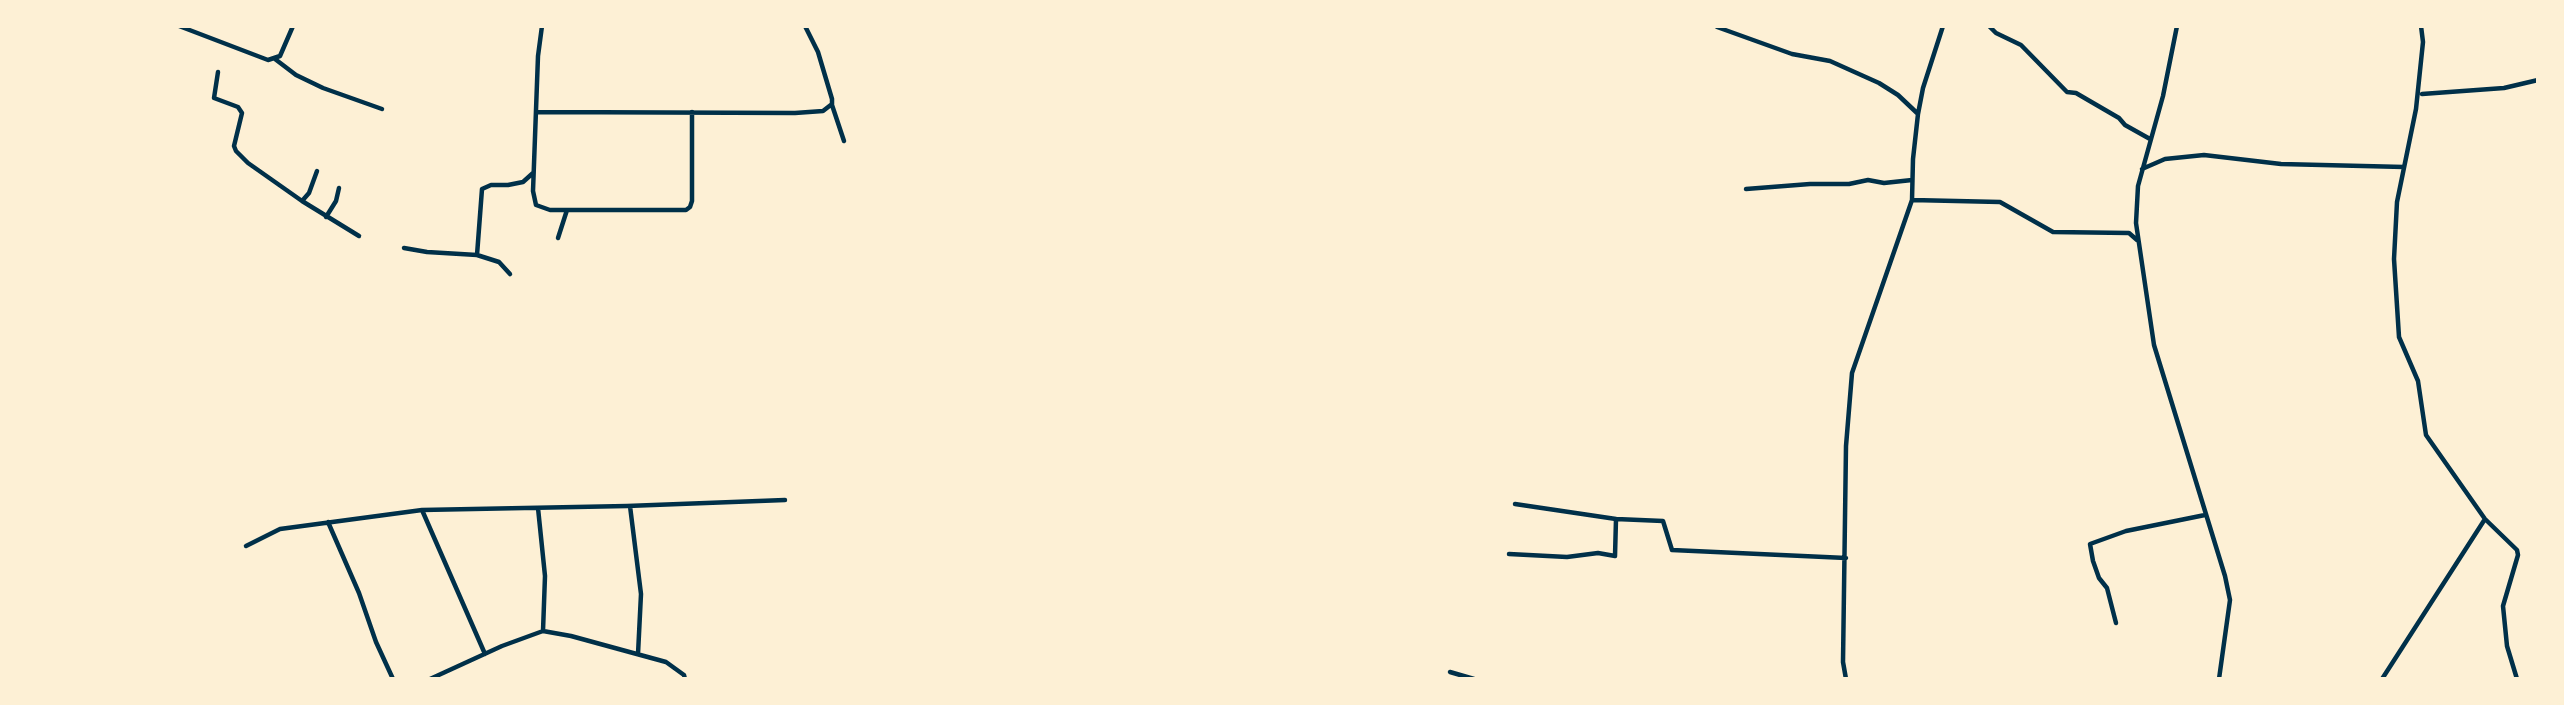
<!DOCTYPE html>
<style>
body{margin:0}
#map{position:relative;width:2564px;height:705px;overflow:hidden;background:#fdf0d5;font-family:"Crimson Pro",serif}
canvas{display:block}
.frame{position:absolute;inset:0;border:28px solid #fdf0d5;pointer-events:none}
</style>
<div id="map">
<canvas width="2564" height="705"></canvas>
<div class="frame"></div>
</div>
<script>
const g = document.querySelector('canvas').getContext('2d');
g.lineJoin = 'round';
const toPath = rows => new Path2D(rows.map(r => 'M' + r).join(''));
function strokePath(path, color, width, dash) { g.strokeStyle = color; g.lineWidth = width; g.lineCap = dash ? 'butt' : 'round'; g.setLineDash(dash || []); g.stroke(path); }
strokePath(toPath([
 [179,26,268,60,280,56,293,26],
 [542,26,538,56,533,191,536,205,550,210,686,210,690,207,692,201,692,112],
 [1989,26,1996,33,2021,45,2067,92,2076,93,2088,100,2119,118,2125,125,2150,139],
 [2177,26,2163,96,2138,186,2136,223,2154,345,2225,576,2230,600,2219,679],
 [2421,26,2423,42,2416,109,2397,202,2394,259,2399,337,2418,381,2426,435,2485,519,2517,550,2518,555,2503,606,2507,646,2517,679],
 [1717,27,1792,54,1830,61,1879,83,1898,95,1917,113],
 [275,59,296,75,323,88,382,109],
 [218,72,214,98,238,107,242,113,234,146,236,151,248,163,302,201,309,193,317,171],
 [2422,94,2504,88,2538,80],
 [832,105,844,141],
 [537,112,795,113,823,111,832,104,832,99,818,52,805,26],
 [2142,169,2165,159,2204,155,2281,164,2404,167],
 [1746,189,1810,184,1849,184,1868,180,1884,183,1912,180],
 [1912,200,2000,202,2053,232,2129,233,2137,240],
 [302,201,359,236],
 [326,217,336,201,339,188],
 [558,238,567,210],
 [404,248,427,252,477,255,482,189,491,185,508,185,523,182,533,173],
 [477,255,499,262,510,274],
 [1515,504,1616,519],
 [630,506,641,594,638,654],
 [538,508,545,576,543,631],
 [422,510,485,654],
 [328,522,359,593,376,642,393,679],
 [246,546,280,529,422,510,627,506,785,500],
 [1509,554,1567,557,1598,553,1615,556,1616,519,1663,521,1672,550,1846,558],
 [2116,623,2107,588,2099,578,2093,561,2090,544,2126,531,2205,515],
 [1450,672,1474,679],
 [430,679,502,646,543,631,571,636,666,662,684,675,685,679],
 [1846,679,1843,662,1846,446,1852,373,1912,200,1913,159,1918,114,1923,88,1943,26],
 [2382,679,2485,519]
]), '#003049', 4.5);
</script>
